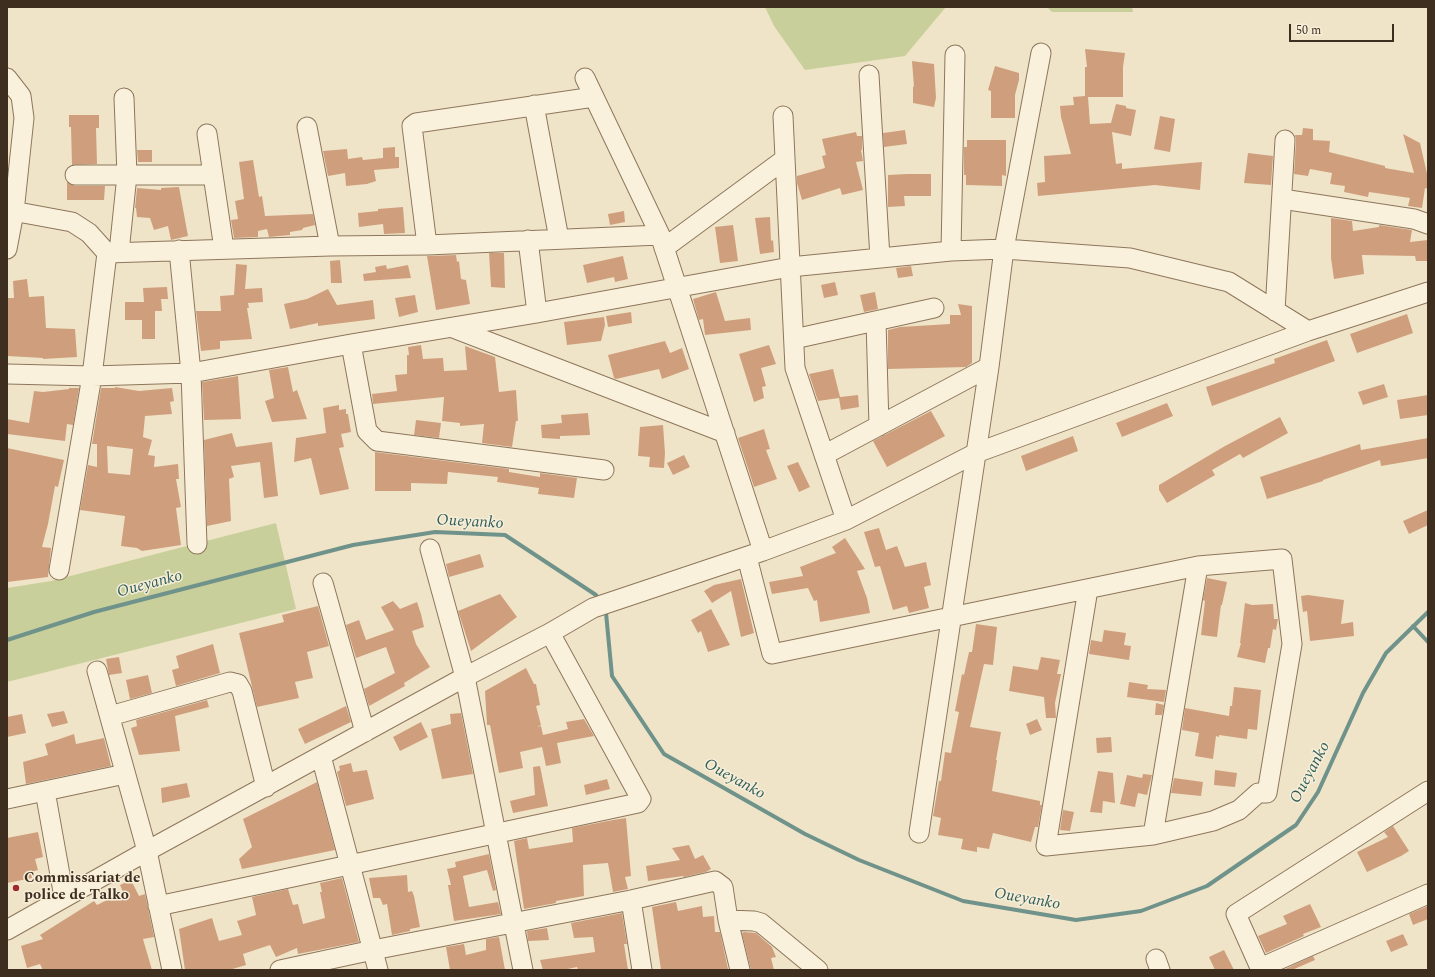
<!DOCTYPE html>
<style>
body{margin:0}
#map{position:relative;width:1435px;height:977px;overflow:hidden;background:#f0e4c8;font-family:Spectral,serif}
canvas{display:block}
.frame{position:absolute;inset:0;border:8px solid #3d2e20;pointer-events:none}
.scale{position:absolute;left:1289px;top:24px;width:105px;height:18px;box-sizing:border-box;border:2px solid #3d2e20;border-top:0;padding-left:5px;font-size:12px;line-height:14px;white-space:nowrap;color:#3d2e20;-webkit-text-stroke:3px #f7eed8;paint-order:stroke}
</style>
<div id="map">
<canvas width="1435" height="977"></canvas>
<div class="frame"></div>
<div class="scale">50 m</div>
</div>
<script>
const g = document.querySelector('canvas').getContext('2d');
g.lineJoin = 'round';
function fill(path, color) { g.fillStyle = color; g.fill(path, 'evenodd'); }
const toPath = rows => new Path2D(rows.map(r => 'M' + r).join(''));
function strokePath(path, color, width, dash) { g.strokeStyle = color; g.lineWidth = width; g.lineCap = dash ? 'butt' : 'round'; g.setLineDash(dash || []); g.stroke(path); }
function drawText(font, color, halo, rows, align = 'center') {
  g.font = font + ' Spectral,serif'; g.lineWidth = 3; g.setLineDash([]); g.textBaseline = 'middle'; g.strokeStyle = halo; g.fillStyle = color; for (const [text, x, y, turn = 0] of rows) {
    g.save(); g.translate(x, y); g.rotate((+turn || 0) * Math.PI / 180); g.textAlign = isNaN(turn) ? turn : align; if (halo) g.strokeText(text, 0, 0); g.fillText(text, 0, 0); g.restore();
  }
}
fill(toPath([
 [765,7,946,7,905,56,805,70,774,26],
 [1047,7,1132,7,1133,12,1052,12],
 [276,523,296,609,7,682,7,588,51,581]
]), '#c9cf9b');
strokePath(toPath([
 [604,609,606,613,612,676,664,754,805,834,859,860,963,901,1076,920,1141,911,1207,886,1296,825,1318,792,1363,693,1386,653,1428,612],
 [1413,626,1428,642],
 [7,640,94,612,353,545,435,532,505,535,596,595,600,601]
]), '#6f938a', 4);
fill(toPath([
 [1085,49,1125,53,1123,67,1123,97,1088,97,1090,124,1111,123,1116,104,1126,106,1126,108,1136,110,1131,136,1112,132,1116,164,1122,163,1122,169,1202,162,1200,190,1155,185,1038,196,1037,183,1045,182,1044,156,1071,154,1061,117,1060,106,1074,105,1073,97,1085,96,1085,67,1087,67],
 [912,61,934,64,936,98,934,107,913,103,913,86,914,87],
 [995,66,1019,73,1019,80,1015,95,1015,118,991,118,991,91,988,90],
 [69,115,99,115,99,128,96,128,97,164,72,165,71,127,69,127],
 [1160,116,1175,119,1170,152,1154,149],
 [1303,128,1313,129,1313,140,1330,141,1329,152,1385,166,1385,168,1414,173,1403,134,1420,143,1428,178,1428,189,1425,188,1422,208,1408,206,1410,198,1369,192,1368,197,1344,192,1345,186,1330,184,1332,173,1310,169,1308,176,1294,174,1296,141,1295,135,1302,135],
 [905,130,907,144,884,147,883,133],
 [856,132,857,136,862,136,862,150,861,150,863,161,856,162,863,190,842,195,840,188,802,200,797,183,797,176,825,168,822,156,826,155,822,139],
 [967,140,1006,140,1006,176,1002,175,1002,186,966,185,966,175,964,175,964,147,967,147],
 [395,147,395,157,399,157,399,168,374,170,376,181,367,184,346,186,345,173,328,176,323,151,347,149,348,159,362,157,363,160,383,158,383,148],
 [137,150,152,150,152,162,138,162],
 [1248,153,1273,156,1271,185,1244,183],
 [253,160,259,197,262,196,265,216,313,214,315,225,303,228,302,230,290,232,290,235,269,237,267,229,258,231,258,237,234,238,231,220,238,219,235,201,244,199,239,162],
 [907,174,931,174,931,196,904,196,905,206,888,207,888,175],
 [67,182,75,186,105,186,104,200,67,200],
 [179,187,188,236,171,240,168,226,154,230,150,218,137,217,136,208,135,208,137,188,161,190,161,188],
 [403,207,405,233,384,234,383,224,359,227,358,213,378,211,378,209],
 [624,211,625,222,610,225,608,214],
 [770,217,771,241,773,240,774,252,760,254,755,218],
 [1331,218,1352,221,1353,231,1379,227,1379,225,1412,230,1410,242,1428,240,1428,261,1416,261,1415,256,1362,255,1364,274,1334,279,1331,258],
 [733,225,738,261,720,263,715,227],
 [489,253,504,253,505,288,491,287],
 [456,255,457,262,459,261,461,279,466,280,470,304,436,310,427,256],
 [623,256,628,279,615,282,614,277,587,283,583,265],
 [340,260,342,283,331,283,330,261],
 [236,264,247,265,245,289,262,288,263,302,248,303,249,308,247,308,252,339,220,341,220,349,201,351,196,311,221,311,220,296,234,295],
 [386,265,387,269,408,265,411,278,364,281,363,274,376,272,375,267],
 [911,266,913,276,898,278,896,268],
 [27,279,29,297,44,296,46,328,75,329,77,357,43,359,43,358,7,356,7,332,8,333,7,298,14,298,13,281],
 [835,282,838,295,824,298,821,285],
 [167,287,168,299,161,299,162,311,155,311,155,339,142,339,142,320,125,320,125,302,144,302,143,288],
 [328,289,337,305,373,300,375,319,318,326,318,323,290,329,284,304,307,299],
 [716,292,725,321,750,318,751,330,705,335,703,319,699,320,693,299],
 [875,292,878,309,864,312,860,295],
 [415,295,418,312,399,317,395,298],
 [958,304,972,306,972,363,966,367,888,369,888,330,900,327,950,324,950,315,961,315],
 [631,312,632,323,608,327,606,316],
 [1407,314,1413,333,1357,353,1350,334],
 [604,317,605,325,601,341,567,345,564,322],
 [1327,340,1335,361,1212,406,1206,387,1275,363,1274,359],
 [665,341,670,353,682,348,689,369,662,379,659,369,616,379,614,378,608,355],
 [421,345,423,359,443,358,444,371,467,370,465,346,495,357,499,392,516,390,518,421,516,421,512,447,482,443,484,424,460,426,460,423,442,421,444,397,373,404,372,394,397,391,395,375,407,374,407,355,409,355,408,347],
 [769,345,776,364,761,368,766,386,762,387,764,398,754,402,739,354],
 [288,367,293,392,297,390,307,419,272,422,265,401,274,398,269,370],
 [833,369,840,397,858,395,859,407,841,410,839,398,818,401,809,374],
 [238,376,241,419,204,420,202,382],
 [1384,384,1388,397,1363,405,1358,392],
 [115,387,139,391,172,388,174,401,170,402,172,414,145,416,143,437,152,440,148,455,155,456,154,467,178,464,179,479,176,479,181,507,176,508,181,545,142,551,137,548,121,546,125,516,80,510,88,465,97,467,97,444,92,444,101,388,115,388],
 [107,446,133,449,130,475,108,473],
 [69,388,79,388,73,425,67,424,65,441,7,434,7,419,29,423,34,391,43,392,69,389],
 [1428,395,1428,415,1400,419,1397,400],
 [1167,403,1173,416,1122,437,1116,423],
 [339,405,339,410,346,409,346,414,348,414,351,432,341,434,344,447,339,448,349,489,320,495,311,458,294,462,296,438,326,433,323,408],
 [931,411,945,436,887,467,873,441],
 [588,413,590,435,560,436,560,439,542,438,541,425,562,423,561,415],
 [1280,417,1288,433,1243,458,1240,454,1212,470,1215,475,1167,503,1159,490,1159,485,1225,446],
 [416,420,441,423,439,438,414,435],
 [663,425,665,453,664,468,649,467,650,457,638,456,640,427],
 [764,429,770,449,766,450,777,479,754,487,738,438],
 [232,433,236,447,272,442,278,496,264,498,260,462,231,466,234,477,229,479,231,521,207,526,204,440],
 [1073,436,1078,451,1026,471,1021,456],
 [1428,438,1428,458,1381,466,1380,460,1323,480,1323,481,1267,499,1260,477,1360,444,1361,450],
 [7,448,64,460,58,487,55,486,48,524,42,547,51,548,48,577,7,582],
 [375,452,509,469,509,472,540,477,540,473,577,478,574,498,538,494,539,488,497,482,498,477,448,472,447,484,411,483,411,491,375,491],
 [684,455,690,467,673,475,667,463],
 [798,462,810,487,799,492,787,466],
 [1428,510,1428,525,1409,534,1403,521],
 [879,528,886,550,897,546,905,567,926,562,931,585,924,587,929,608,909,613,907,606,893,610,880,566,875,567,864,532],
 [845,538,865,569,857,571,867,598,870,613,820,622,817,600,814,601,808,588,772,594,769,582,803,576,800,567,836,553,832,547],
 [480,554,484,567,449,577,446,564],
 [1207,578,1227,582,1222,605,1221,605,1217,637,1201,635,1205,601,1203,600],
 [741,579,754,633,741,637,731,591,712,603,704,591,714,585],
 [500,594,517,617,471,651,458,611],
 [1308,595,1344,600,1341,624,1353,622,1354,636,1310,641,1307,611,1303,612,1301,596],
 [393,601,400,609,417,602,421,614,424,627,412,631,416,644,430,667,404,683,405,686,369,706,364,689,395,673,386,647,356,658,346,625,359,620,366,640,394,630,381,607],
 [1245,603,1252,605,1273,604,1274,619,1278,619,1276,630,1273,629,1270,648,1268,648,1265,663,1237,657,1241,643,1240,643],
 [318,606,329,646,307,652,313,678,295,682,299,698,257,707,239,633,284,622,282,615],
 [711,609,730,645,708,652,701,631,698,633,691,620],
 [976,624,997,627,993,665,984,664,970,727,1001,732,996,760,997,760,992,791,1040,801,1040,805,1042,805,1038,827,1035,827,1031,842,993,833,989,849,977,847,977,852,961,849,963,839,938,835,941,818,933,816,939,781,941,781,945,752,951,753,959,712,955,711,962,674,964,675,969,652,972,652],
 [1104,630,1126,633,1124,645,1131,646,1129,660,1089,654,1091,640,1102,642],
 [213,644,220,673,176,686,172,670,179,668,176,656],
 [119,657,122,673,109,675,106,659],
 [1041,657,1060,660,1057,674,1061,674,1055,703,1056,718,1046,718,1044,697,1009,691,1013,666,1038,670],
 [526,668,534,684,536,684,540,705,536,706,541,725,537,727,541,726,543,735,568,729,566,722,584,719,594,736,557,743,561,763,546,766,542,747,520,752,523,768,499,773,490,725,487,725,485,691],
 [148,675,152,693,130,699,126,680],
 [1129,682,1148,685,1147,689,1166,690,1164,702,1127,697],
 [1234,687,1261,690,1257,730,1248,729,1247,739,1219,735,1219,737,1216,736,1213,759,1195,756,1199,733,1182,730,1185,708,1229,716,1230,706,1232,706],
 [207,700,209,707,175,716,180,751,139,755,131,728,137,726,136,720],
 [1156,703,1164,705,1162,715,1155,715],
 [346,706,351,722,305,744,298,729],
 [64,711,68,723,52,727,47,714],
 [461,713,473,774,442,779,431,729,451,724,450,714],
 [22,714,26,733,7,737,7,717],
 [1037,719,1042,730,1030,735,1026,724],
 [421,722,428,737,400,751,393,737],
 [74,734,76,744,104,738,111,766,26,784,23,762,48,755,45,744],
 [1111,737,1112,752,1097,753,1096,738],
 [351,763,353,772,367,770,374,799,346,806,337,772,340,770,339,766],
 [540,766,548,806,513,813,510,801,535,795,533,767],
 [1215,770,1237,773,1235,787,1214,785],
 [1098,771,1113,773,1115,803,1103,801,1102,813,1090,812],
 [1143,774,1152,775,1147,795,1138,793,1135,807,1120,804,1127,775,1142,778],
 [1174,778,1203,782,1201,796,1171,793],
 [607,779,610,789,586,795,584,785],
 [317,782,335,850,242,869,239,859,252,847,243,819],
 [187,783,190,797,162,803,161,788],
 [1063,810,1074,812,1070,831,1060,830],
 [626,818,631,876,625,877,628,889,613,892,608,863,583,865,584,896,556,901,556,903,524,909,514,841,527,838,529,849,573,842,572,828,613,820],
 [1393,826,1409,851,1401,856,1367,872,1357,852,1388,837,1384,832],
 [38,832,43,857,35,859,38,870,31,872,32,878,7,883,7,838],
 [689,845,695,859,703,855,711,869,706,872,684,877,683,876,648,881,646,866,680,860,672,848],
 [489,854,496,890,493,891,487,870,463,876,469,907,498,902,501,914,454,921,448,885,451,885,447,869,456,867,455,862],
 [407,875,408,892,412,891,414,896,420,927,410,929,410,931,392,935,387,904,383,905,380,898,373,898,369,878],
 [342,878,359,942,298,954,297,948,276,957,270,945,243,954,246,965,229,970,185,970,179,929,212,918,219,941,242,935,237,921,256,915,252,897,288,889,293,905,298,904,303,924,325,918,320,892,322,892,320,883],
 [131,880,139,896,145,894,154,937,143,939,152,970,43,970,40,964,27,968,21,946,43,939,40,935,94,901,97,905,123,892,120,885],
 [676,902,678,911,702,906,703,917,714,916,715,932,720,932,728,969,661,970,652,907],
 [1310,904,1321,927,1303,934,1304,936,1266,953,1258,936,1287,924,1283,916],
 [1428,906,1428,919,1413,925,1409,914],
 [622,913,627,944,624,944,628,970,578,970,577,967,563,970,543,970,540,960,595,952,593,937,574,938,571,923],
 [547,928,549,940,528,941,527,931],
 [744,932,756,933,772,947,776,957,771,958,774,970,751,970,742,933],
 [1403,934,1408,945,1391,952,1386,941],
 [499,937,505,970,450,970,446,947,464,944,466,955,486,950,486,939],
 [1224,950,1234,970,1215,970,1209,957],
 [1313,956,1315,960,1292,970,1283,970]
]), '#cf9f7d');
const minor = toPath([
 [869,75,880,258],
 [7,78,21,96,24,118,14,212,7,249],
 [585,78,660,235,763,551],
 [534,105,559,239],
 [783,116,795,368,846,520],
 [307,127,330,246],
 [207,134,224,249],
 [75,175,213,175],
 [1282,199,1414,219,1428,224],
 [7,210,72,222,89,233,107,253,92,376,59,570],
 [528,240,537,313],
 [427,245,412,126,416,123,594,97],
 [664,248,785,159],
 [179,250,191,373,197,544],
 [951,251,955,55],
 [119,252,127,175,124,98],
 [107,253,330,246,427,245,660,235],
 [1275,311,1285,140],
 [876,321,879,426],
 [453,328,725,433],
 [794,339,934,308],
 [351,344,367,431,377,441,604,470],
 [7,374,92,376,191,373,351,344,537,313,790,267,951,251,1004,249,1130,258,1229,282,1308,331],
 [824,455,989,367],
 [430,549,465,677,523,970],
 [747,557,772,654,1198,566,1282,559,1292,644,1267,793,1258,793,1239,810,1213,821,1153,835,1046,846,1088,589],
 [323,583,365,732],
 [97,671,147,851,172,970],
 [110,716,230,682,238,684,242,691,266,787],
 [321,756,378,970],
 [45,791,64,897],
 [7,799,125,774],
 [919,833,989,367,1004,249,1041,53],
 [1153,835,1198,566],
 [631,900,642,970],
 [158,906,638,803,641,799,550,633],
 [728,920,754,921,761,923,818,970],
 [7,930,147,851,465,677,550,633,593,608,763,551,846,520,976,453,1308,331,1428,292],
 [1156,959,1160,970],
 [1260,968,1428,894],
 [280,970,373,950,631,900,715,881,723,887,728,920,740,970],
 [1261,970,1236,914,1428,791]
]);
strokePath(minor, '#8d765c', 21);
strokePath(minor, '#faf1dc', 19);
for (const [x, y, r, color] of [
 [16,888,4,"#9e2a2b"]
]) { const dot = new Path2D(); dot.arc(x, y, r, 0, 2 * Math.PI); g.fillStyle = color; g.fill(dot); strokePath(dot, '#f7eed8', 1.5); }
drawText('bold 15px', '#3d2e20', '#f7eed8', [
 ["Commissariat de",24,879],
 ["police de Talko",24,896]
], 'left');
drawText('italic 16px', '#2f5d5a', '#f7eed8', [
 ["Oueyanko",470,523,3],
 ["Oueyanko",150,585,-15],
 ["Oueyanko",1311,773,-62],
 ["Oueyanko",734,780,29],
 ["Oueyanko",1027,900,10]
]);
</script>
